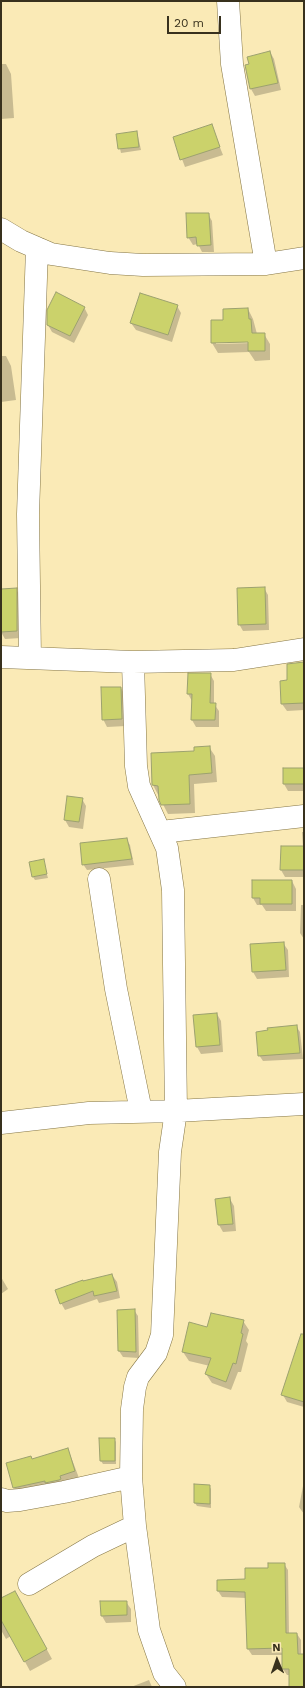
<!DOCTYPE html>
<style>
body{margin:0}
#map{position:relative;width:305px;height:1688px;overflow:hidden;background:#faeab6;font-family:"Work Sans",sans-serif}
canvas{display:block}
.frame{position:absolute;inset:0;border:2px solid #38311d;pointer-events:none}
.north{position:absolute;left:257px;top:1640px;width:40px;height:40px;-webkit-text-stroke:3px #faeab6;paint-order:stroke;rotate:358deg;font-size:11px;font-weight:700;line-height:16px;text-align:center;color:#38311d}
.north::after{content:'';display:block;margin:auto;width:14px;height:18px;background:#38311d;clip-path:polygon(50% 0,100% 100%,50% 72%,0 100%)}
.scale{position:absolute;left:167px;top:16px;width:54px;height:18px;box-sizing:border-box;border:2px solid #38311d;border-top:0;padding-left:5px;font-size:12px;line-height:14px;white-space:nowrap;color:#38311d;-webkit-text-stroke:3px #faeab6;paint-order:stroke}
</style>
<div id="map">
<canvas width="305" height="1688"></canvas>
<div class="frame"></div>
<div class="north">N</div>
<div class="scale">20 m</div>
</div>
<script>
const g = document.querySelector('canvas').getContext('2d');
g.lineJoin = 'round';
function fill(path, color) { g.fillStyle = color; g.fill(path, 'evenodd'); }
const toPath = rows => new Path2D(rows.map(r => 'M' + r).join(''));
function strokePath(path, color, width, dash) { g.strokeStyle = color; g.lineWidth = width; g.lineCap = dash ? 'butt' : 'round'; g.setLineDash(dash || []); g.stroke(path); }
fill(toPath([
 [270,52,274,59,281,90,255,96,251,89,246,66],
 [1,64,6,64,11,74,14,118,1,119],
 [211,125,223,155,185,167,174,138],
 [137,132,141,150,121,153,117,135],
 [208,214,212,221,214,252,202,252,198,244,193,245,188,237],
 [177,306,181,313,172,342,136,330,131,323],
 [84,307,88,315,74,343,52,332,48,325],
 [248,309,253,319,257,334,264,334,270,344,270,360,255,361,249,352,218,353,212,343,224,321],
 [253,341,253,343,216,344,216,342],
 [1,356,6,356,11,366,16,400,1,402],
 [264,588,268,595,269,630,243,631,239,624],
 [16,589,20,596,21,638,5,639,1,632,1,590],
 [304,663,304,710,287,711,282,704,288,681],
 [210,674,214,681,214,704,219,711,219,727,196,727,192,720,192,701,188,694],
 [121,688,125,695,126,726,107,727,103,719],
 [209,747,215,756,217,782,194,784,195,813,168,814,153,785,195,752],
 [304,769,304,791,288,791,284,784],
 [82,799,86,806,83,829,69,827,65,820],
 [302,832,304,832,304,877,285,877,281,870,303,847],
 [126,839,130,845,134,865,87,870,83,864],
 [43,861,48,878,35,880,33,877],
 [292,881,296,889,296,911,266,911,262,905,257,905,253,898],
 [301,905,304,905,304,939,300,933],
 [283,943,288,950,289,977,257,979,253,972],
 [217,1014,221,1021,223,1052,201,1054,197,1047],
 [296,1026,300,1032,303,1059,263,1061,259,1055],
 [230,1199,234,1206,236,1231,223,1232,219,1225],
 [112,1275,117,1282,120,1298,99,1303,97,1299,65,1310,61,1303,83,1282],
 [1,1277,8,1289,1,1294],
 [134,1310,138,1316,139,1358,123,1357,119,1351],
 [243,1321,249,1330,246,1341,248,1344,241,1372,238,1372,231,1390,212,1383,206,1374,210,1366,189,1361,183,1352,208,1328],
 [304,1362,304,1407,287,1402,283,1395],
 [114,1439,116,1442,116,1464,103,1464,101,1461],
 [68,1449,79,1478,18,1495,14,1488,32,1460],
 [209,1486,211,1489,211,1508,197,1506,195,1503],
 [303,1486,304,1486,304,1514,299,1507],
 [284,1564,288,1570,289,1634,297,1634,301,1640,301,1655,304,1655,304,1687,290,1687,290,1675,287,1675,283,1669,283,1655,252,1655,248,1649,246,1598,222,1597,218,1591],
 [1,1599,21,1602,52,1659,30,1671,11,1636,6,1639,1,1630],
 [126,1602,131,1609,131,1622,106,1623,102,1616],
 [149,1680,152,1687,131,1687]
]), '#0003');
const building = toPath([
 [270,51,278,83,250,89,245,65,249,64,247,57,270,51],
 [212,124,220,147,180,160,173,137,212,124],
 [137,131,139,147,118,149,116,134,137,131],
 [186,213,209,213,211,245,197,246,196,237,187,238,186,213],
 [56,292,85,307,70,336,47,325,47,310,56,292],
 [140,293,178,305,168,335,130,323,140,293],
 [248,308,249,319,251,319,252,333,265,333,265,351,248,351,248,342,211,343,211,320,223,320,223,309,248,308],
 [265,587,266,624,238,625,237,588,265,587],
 [17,588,17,631,1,632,1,589,17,588],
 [304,662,304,703,281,704,280,681,287,680,287,664,304,662],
 [188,673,211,673,210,703,216,703,215,720,191,720,192,694,187,694,188,673],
 [101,687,121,687,122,719,102,720,101,687],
 [210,746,212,773,189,775,190,804,161,805,159,800,158,786,152,785,151,753,194,751,194,747,210,746],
 [283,768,304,768,304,784,283,784,283,768],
 [67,796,83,798,79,822,64,820,67,796],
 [127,838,132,859,82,865,80,843,127,838],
 [281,846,304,846,304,870,280,870,281,846],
 [44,859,47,874,32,877,29,862,44,859],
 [252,880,292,880,292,904,260,904,260,898,252,898,252,880],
 [284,942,286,970,252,972,250,944,284,942],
 [217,1013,220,1045,196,1047,193,1015,217,1013],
 [297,1025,300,1053,258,1056,256,1032,268,1030,267,1028,297,1025],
 [230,1197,233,1224,218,1225,215,1199,230,1197],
 [112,1274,117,1291,94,1296,93,1291,60,1304,55,1290,83,1280,83,1281,112,1274],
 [135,1309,136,1352,118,1351,117,1310,135,1309],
 [211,1313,244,1320,241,1333,243,1334,236,1364,233,1363,226,1382,205,1374,211,1358,182,1352,189,1322,207,1327,211,1313],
 [301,1334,304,1334,304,1402,281,1395,301,1334],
 [99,1438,115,1438,115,1461,100,1461,99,1438],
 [68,1448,75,1471,60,1476,61,1479,59,1480,45,1483,45,1481,13,1488,6,1463,31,1456,32,1459,68,1448],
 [194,1484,210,1485,210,1504,194,1503,194,1484],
 [268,1563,285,1563,286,1633,297,1633,298,1654,304,1654,304,1687,289,1687,289,1669,282,1669,282,1648,247,1649,245,1592,217,1591,217,1580,245,1579,245,1568,268,1568,268,1563],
 [15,1591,47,1649,24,1662,1,1620,1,1598,15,1591],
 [100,1601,127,1601,127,1615,101,1616,100,1601]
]);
fill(building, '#cbd26b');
strokePath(building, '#9ca16f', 1);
const minor = toPath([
 [228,1,232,64,266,264],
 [1,229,21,241,51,254,110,263,143,265,266,264,304,258],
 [1,657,133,662,234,660,304,649],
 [30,658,28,514,37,248],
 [133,662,136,766,139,786,167,848,173,890,176,1111,170,1152,162,1335,156,1353,138,1377,135,1387,132,1409,131,1477,135,1526,149,1630,164,1673,175,1687],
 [161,832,304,816],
 [99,879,116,989,141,1111],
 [1,1123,89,1113,176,1111,304,1104],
 [1,1499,7,1501,20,1500,64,1492,131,1477],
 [29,1584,93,1546,135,1526]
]);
strokePath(minor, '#857646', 23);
strokePath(minor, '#fff', 22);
</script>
